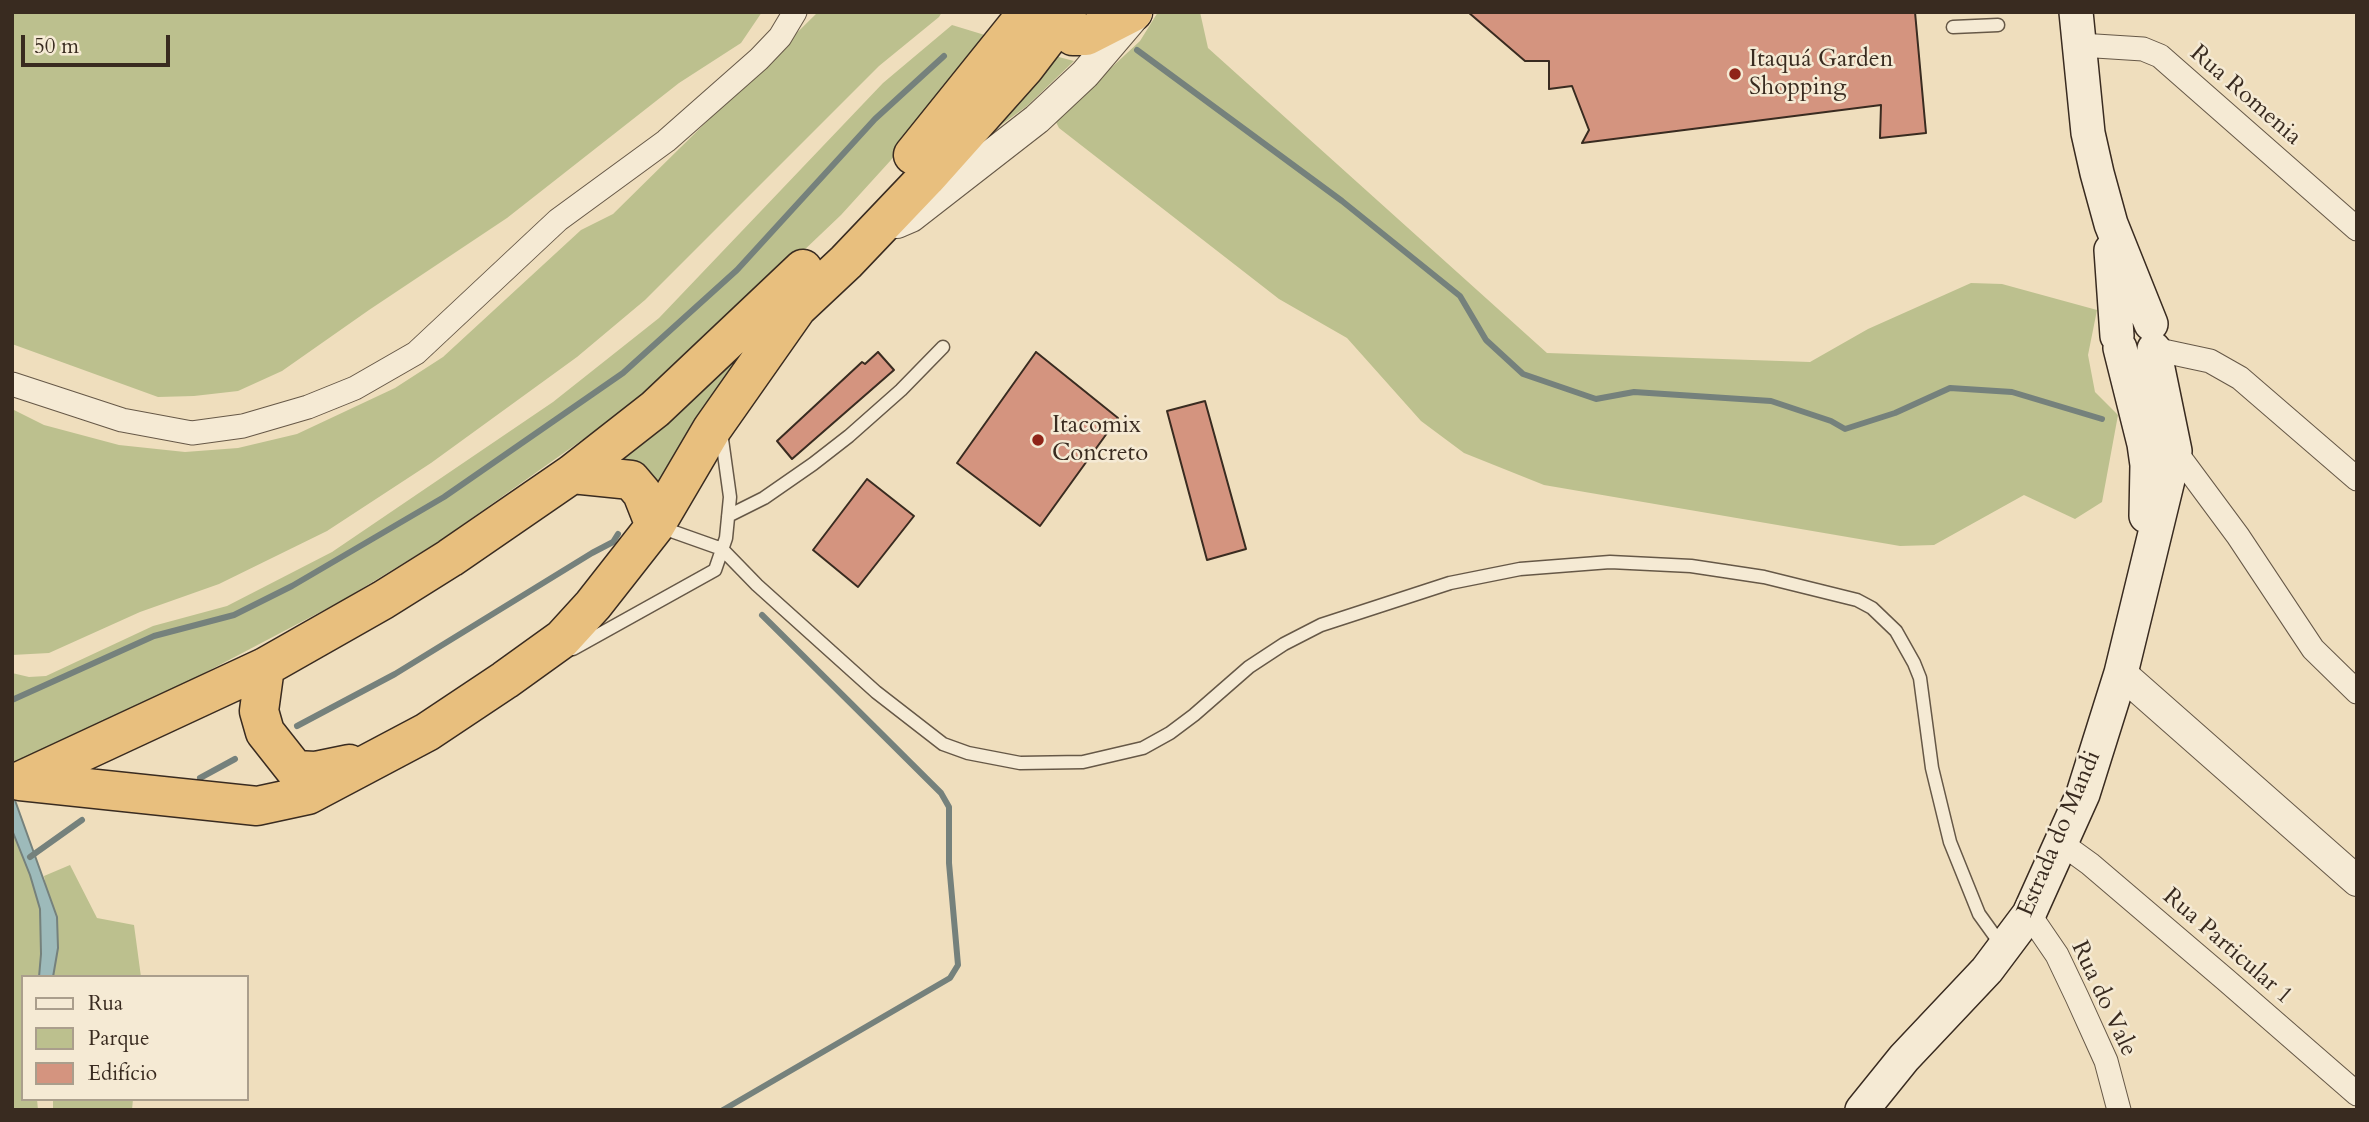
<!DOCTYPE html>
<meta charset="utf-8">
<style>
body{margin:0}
#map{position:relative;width:2369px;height:1122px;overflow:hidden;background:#efdebd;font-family:Cardo,serif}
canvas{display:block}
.frame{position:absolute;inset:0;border:14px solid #392b20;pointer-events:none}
.legend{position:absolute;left:21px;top:975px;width:228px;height:126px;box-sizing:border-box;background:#f5ead4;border:2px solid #aa9e8c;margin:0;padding:9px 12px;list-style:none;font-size:21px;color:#392b20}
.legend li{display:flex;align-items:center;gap:14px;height:35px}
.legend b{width:35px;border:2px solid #aa9e8c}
.scale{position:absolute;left:21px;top:35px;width:149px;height:32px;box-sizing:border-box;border:4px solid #392b20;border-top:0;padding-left:9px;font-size:21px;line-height:24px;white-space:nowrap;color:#392b20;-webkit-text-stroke:5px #f5ead4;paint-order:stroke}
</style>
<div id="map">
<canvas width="2369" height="1122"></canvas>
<div class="frame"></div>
<ul class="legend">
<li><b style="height:9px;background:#f5ead4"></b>Rua</li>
<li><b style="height:19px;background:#bcc08e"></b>Parque</li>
<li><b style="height:19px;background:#d4947f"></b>Edifício</li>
</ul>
<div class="scale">50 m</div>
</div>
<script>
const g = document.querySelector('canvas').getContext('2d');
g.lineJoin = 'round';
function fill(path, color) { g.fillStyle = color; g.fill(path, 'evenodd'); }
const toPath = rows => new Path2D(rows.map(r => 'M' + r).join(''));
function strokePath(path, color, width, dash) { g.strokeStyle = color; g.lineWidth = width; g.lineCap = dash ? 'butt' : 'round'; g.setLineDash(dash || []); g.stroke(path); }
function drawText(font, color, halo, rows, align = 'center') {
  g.font = font + ' Cardo,serif'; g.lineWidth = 5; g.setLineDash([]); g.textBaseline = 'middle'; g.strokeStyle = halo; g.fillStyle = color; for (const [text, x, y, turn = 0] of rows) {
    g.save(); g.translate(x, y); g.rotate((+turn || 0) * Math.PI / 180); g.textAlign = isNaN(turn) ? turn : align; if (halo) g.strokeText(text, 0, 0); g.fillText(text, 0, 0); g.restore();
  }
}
fill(toPath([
 [12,12,762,12,741,43,679,83,507,218,369,310,282,371,238,391,194,396,158,397,12,344],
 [818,12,942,12,939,17,879,66,645,300,577,357,431,463,327,531,219,584,140,612,49,653,12,655,12,409,44,425,119,445,185,452,238,448,297,434,395,388,443,357,581,230,613,214],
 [1158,12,1200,12,1208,48,1547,353,1810,362,1868,329,1971,283,2002,284,2097,310,2088,355,2095,392,2118,415,2102,502,2075,519,2024,495,1934,545,1900,546,1544,485,1464,453,1421,421,1347,338,1279,299,1059,128,1055,120,1140,41],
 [952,25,988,36,891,160,841,215,779,274,630,406,438,542,343,600,153,700,12,765,12,673,29,677,46,676,153,626,227,606,332,552,553,402,659,318,883,83],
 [1051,55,1074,61,1027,106,975,144],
 [760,327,657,484,607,459],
 [12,830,30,875,40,909,41,954,39,977,23,977,23,1099,37,1099,38,1110,12,1110],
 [70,865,97,918,134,925,141,977,53,977,58,948,44,876],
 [53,1099,133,1099,132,1110,53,1110]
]), '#bcc08e');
const water = toPath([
 [12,792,57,917,58,948,53,977,39,977,41,954,40,909,30,875,12,830,12,792]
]);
fill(water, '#9dbaba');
strokePath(water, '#75817c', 2);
strokePath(toPath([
 [1137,50,1342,201,1460,296,1486,340,1523,374,1596,399,1634,392,1771,401,1831,421,1845,429,1895,413,1950,388,2012,392,2102,419],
 [12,700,154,636,234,615,292,586,444,497,623,373,737,270,875,119,944,56],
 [297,726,395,674,592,553,613,542,618,534],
 [200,778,235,759],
 [30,857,82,820],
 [723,1110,950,978,958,965,949,863,949,807,941,793,762,615]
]), '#75817c', 6);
const building = toPath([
 [1468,12,1915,12,1926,133,1880,138,1881,105,1582,143,1589,130,1572,86,1549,89,1549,61,1525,61,1468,12],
 [878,352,894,370,792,459,777,441,862,362,865,364,878,352],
 [1036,352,1118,418,1040,526,957,463,1036,352],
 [1205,401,1246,549,1207,560,1167,411,1205,401],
 [867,479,914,516,858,587,813,550,867,479]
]);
fill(building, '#d4947f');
strokePath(building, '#392b20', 2);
const service = toPath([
 [1953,27,1998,25],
 [728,516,764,498,813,464,849,436,901,390,943,347],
 [660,527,722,549,757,585,876,692,943,744,968,753,1020,763,1083,762,1143,748,1170,733,1194,715,1249,667,1284,644,1321,625,1450,583,1520,569,1610,562,1691,566,1764,577,1857,600,1872,608,1896,631,1914,663,1920,678,1932,768,1950,842,1979,914,2002,946],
 [573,649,715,570,726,538,730,497,721,432]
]);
const minor = toPath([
 [2080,45,2143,49,2160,56,2357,229],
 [2154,349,2210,361,2240,378,2357,479],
 [12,384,122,420,192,433,243,426,308,407,355,388,416,353,558,220,666,141,759,59,780,37,795,12],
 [2175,451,2238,536,2313,649,2357,692],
 [2061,843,2090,864,2226,980,2357,1094],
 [2029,914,2057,955,2077,997,2106,1061,2119,1110]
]);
const tertiary = toPath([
 [897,223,911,217,1037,119,1085,74,1137,13],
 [2121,673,2357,881]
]);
const secondary = toPath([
 [2076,12,2088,133,2097,173,2111,224,2151,324],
 [2111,250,2117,336],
 [2120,348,2144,444,2147,465,2146,516],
 [1862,1110,1904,1058,1987,970,2029,914,2083,794,2121,673,2175,451,2154,349]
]);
const trunk = toPath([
 [1056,12,1059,22,1073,36,1086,36,1133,12],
 [913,155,1028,12],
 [572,474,631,480,642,493,655,526],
 [265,667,259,711,265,732,295,770,315,771,349,764],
 [22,780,265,667,383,600,450,558,572,474,655,409,803,269],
 [20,781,257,806,308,795,427,732,505,680,562,639,593,605,655,526,712,429,797,308,846,262,926,178,1025,67,1067,12]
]);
strokePath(service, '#665847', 15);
strokePath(minor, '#665847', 25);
strokePath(tertiary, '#665847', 32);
strokePath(secondary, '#392b20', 36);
strokePath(trunk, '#392b20', 41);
strokePath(service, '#f5ead4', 12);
strokePath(minor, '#f5ead4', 23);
strokePath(tertiary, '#f5ead4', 30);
strokePath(secondary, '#f5ead4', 33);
strokePath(trunk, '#e8bf7e', 38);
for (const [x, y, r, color] of [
 [1735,74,7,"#8f2418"],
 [1038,440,7,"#8f2418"]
]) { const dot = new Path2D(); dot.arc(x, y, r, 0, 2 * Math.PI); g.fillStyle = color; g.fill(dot); strokePath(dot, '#f5ead4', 2.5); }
drawText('24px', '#392b20', '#f5ead4', [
 ["Itaquá Garden",1749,60],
 ["Shopping",1749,88],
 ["Itacomix",1052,426],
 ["Concreto",1052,454]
], 'left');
drawText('24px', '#392b20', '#f5ead4', [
 ["Rua Romenia",2245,96,41],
 ["Estrada do Mandi",2060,834,-67],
 ["Rua Particular 1",2227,947,41],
 ["Rua do Vale",2103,999,65]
]);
</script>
